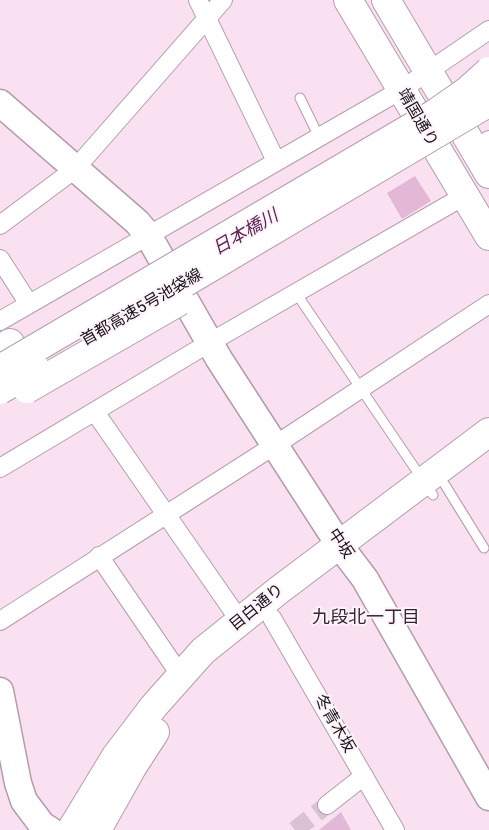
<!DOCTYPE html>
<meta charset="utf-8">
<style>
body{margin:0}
canvas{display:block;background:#fae1f2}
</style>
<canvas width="489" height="830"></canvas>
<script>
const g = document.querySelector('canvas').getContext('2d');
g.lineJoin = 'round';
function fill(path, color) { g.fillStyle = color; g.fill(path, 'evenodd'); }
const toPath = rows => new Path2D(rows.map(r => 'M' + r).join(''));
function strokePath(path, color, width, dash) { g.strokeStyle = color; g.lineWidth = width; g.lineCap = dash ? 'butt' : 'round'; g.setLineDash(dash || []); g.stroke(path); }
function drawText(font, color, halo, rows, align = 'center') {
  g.font = font + ' Roboto,"Noto Sans JP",sans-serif'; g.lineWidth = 4; g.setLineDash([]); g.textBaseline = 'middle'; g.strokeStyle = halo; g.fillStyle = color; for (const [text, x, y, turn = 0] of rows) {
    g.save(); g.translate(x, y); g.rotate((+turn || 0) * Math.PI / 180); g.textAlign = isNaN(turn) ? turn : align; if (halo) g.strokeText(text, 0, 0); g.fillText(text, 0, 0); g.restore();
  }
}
fill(toPath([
 [415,176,431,201,402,219,387,193],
 [341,812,351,830,319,830]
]), '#e3b8d7');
strokePath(toPath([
 [295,830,327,805]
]), '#d9c2d1', 18, [18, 9]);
const lane = toPath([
 [300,98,319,137],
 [296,293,433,495],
 [445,485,484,548]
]);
const street = toPath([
 [198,0,276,161],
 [475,151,489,140],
 [0,225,75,169,223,0],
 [0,259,29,304],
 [0,321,401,90,489,30],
 [95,412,240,621],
 [0,468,209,343,464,196],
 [99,556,181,676],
 [272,618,395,830],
 [0,621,286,438,489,304],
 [327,805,364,776]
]);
const secondary = toPath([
 [0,103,137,222,148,235,219,359,340,546,365,579,489,797],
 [0,691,18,783,24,801,42,825,50,830]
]);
const primary = toPath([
 [348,0,489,236],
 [386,0,489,174],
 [71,830,116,756,154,706,203,651,279,590,489,432],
 [97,830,133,766,155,732]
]);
const highway = toPath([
 [0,349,10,343]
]);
strokePath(lane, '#b49cad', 11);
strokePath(street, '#b49cad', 20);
strokePath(secondary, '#b49cad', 29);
strokePath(primary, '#b49cad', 30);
strokePath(highway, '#b49cad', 30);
strokePath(lane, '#fff', 9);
strokePath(street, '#fff', 18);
strokePath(secondary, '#fff', 26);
strokePath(primary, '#fff', 28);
strokePath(highway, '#fff', 28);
const highwayBridge = toPath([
 [154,301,488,103],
 [0,369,434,114,467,91,489,71],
 [27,389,180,301],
 [0,390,36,369]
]);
strokePath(highwayBridge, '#b49cad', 30, []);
strokePath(highwayBridge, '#fff', 28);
drawText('16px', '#1b1218', '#fdf3fa', [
 ["靖国通り",417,118,60],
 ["首都高速5号池袋線",142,308,-30],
 ["中坂",340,544,56],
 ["目白通り",257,608,-39],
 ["冬青木坂",334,724,60]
]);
drawText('italic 18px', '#5e2351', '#fdf3fa', [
 ["日本橋川",246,233,-30]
]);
drawText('18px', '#362431', '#fdf3fa', [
 ["九段北一丁目",366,618]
]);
</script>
